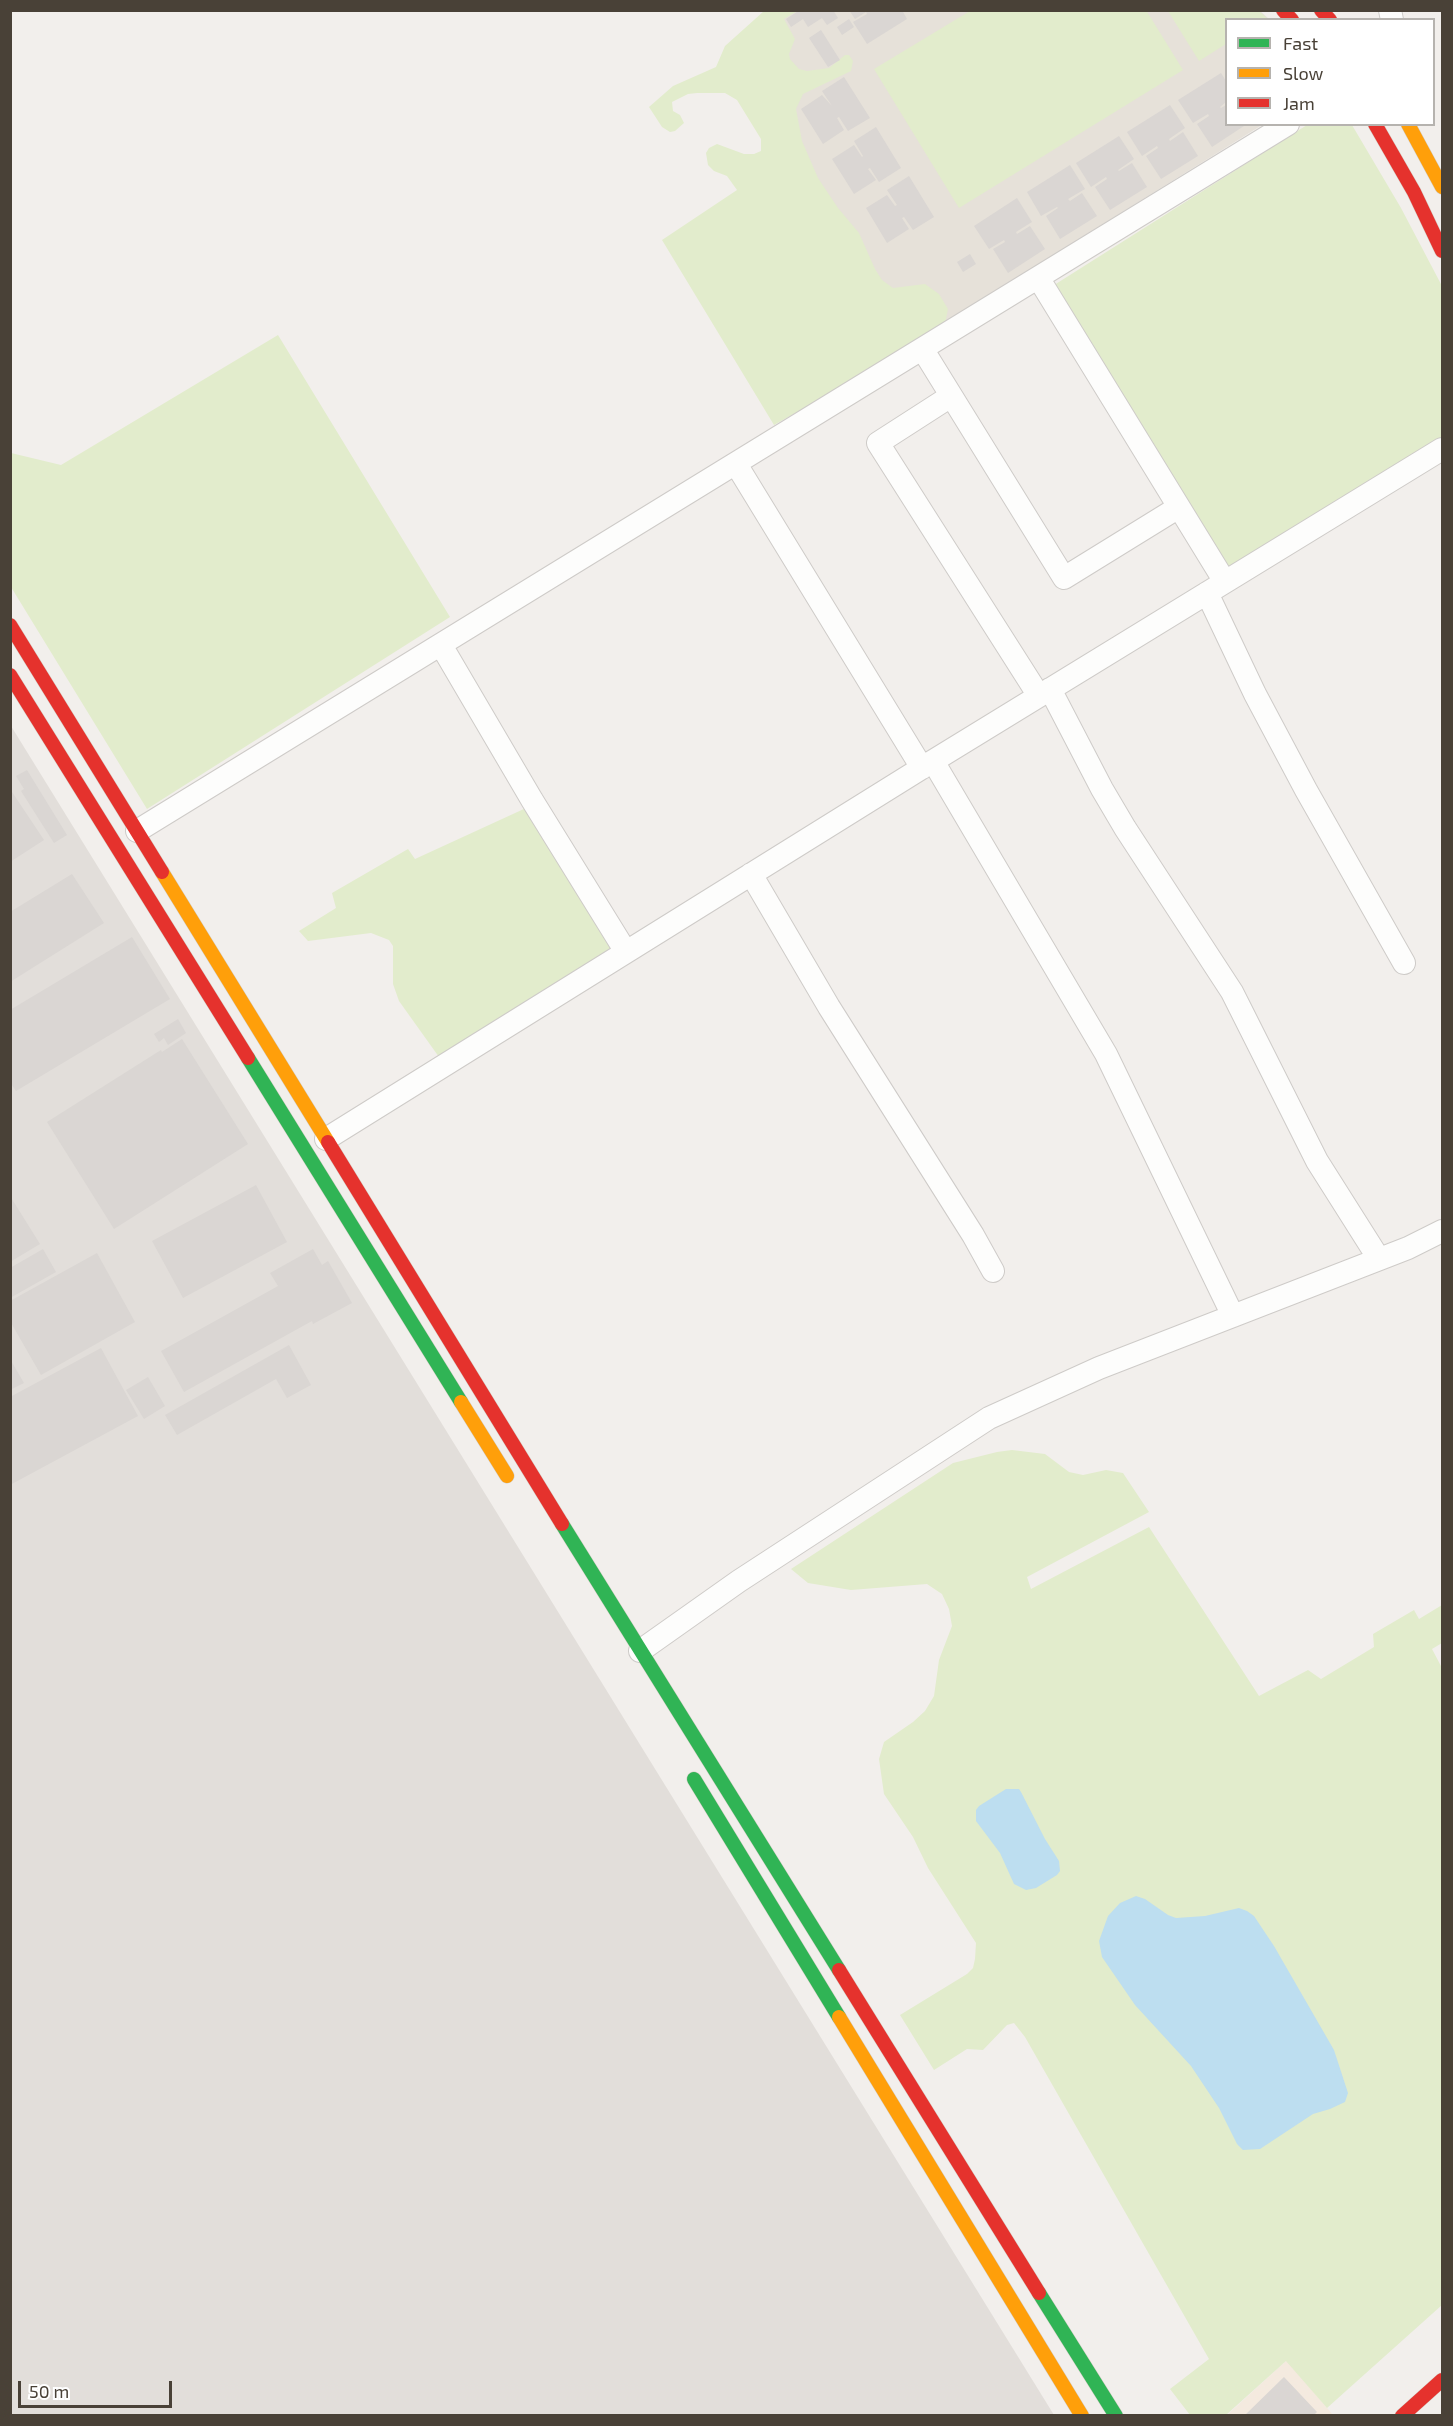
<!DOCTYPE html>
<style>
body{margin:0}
#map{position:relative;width:1453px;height:2426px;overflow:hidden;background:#f2efec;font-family:"Exo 2",sans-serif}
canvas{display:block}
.frame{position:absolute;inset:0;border:12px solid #494137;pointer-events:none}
.legend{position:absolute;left:1225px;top:18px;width:210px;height:108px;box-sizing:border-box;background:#fff;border:2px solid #b6b3af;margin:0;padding:8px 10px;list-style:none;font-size:18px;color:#494137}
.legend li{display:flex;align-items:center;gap:12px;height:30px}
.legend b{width:30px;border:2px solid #b6b3af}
.scale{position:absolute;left:18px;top:2381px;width:154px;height:27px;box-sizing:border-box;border:3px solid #494137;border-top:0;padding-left:8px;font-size:18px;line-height:21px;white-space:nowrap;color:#494137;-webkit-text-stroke:4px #fff;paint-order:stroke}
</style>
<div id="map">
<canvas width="1453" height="2426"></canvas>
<div class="frame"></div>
<ul class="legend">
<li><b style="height:8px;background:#30b455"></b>Fast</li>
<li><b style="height:8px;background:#ff9f0a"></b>Slow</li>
<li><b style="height:8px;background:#e5322d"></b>Jam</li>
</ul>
<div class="scale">50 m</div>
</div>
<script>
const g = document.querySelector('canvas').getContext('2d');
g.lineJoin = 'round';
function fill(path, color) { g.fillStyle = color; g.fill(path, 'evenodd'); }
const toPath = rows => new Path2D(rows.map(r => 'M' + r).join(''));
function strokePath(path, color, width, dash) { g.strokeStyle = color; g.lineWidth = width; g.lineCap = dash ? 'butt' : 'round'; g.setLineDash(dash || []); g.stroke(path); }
fill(toPath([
 [1259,10,1269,19,1226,20,1226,124,1262,125,909,345,733,44,788,11]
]), '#e6e1d9');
fill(toPath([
 [1287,2360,1333,2415,1226,2416]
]), '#f4eadf');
fill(toPath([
 [11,726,1054,2415,11,2415]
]), '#e2deda');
fill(toPath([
 [1146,10,1183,70,959,208,874,69,970,11],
 [764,11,797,11,784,19,795,39,789,54,790,59,799,69,807,71,829,68,845,55,849,55,853,61,851,71,803,94,796,109,802,141,818,178,838,208,859,233,875,269,882,280,893,288,925,284,939,294,948,309,945,324,895,357,774,425,662,240,737,190,727,176,714,171,708,165,706,153,709,148,717,144,744,154,754,154,761,151,761,139,737,100,725,93,697,93,688,94,672,102,673,111,680,115,684,123,675,131,670,132,662,127,649,107,673,86,716,67,725,46],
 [1168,11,1259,11,1268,19,1226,20,1226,44,1199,61],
 [1307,125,1352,125,1401,208,1442,286,1442,440,1229,572,1051,287],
 [278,335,450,617,147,809,11,587,11,453,61,465],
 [526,808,611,949,439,1057,399,1001,393,984,393,946,389,940,371,933,308,941,299,931,336,908,332,893,408,849,415,859],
 [1012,1450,1045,1454,1069,1472,1083,1475,1106,1470,1123,1473,1149,1512,1027,1577,1031,1589,1149,1527,1259,1696,1308,1670,1321,1679,1374,1647,1373,1634,1414,1610,1419,1619,1442,1605,1442,1643,1432,1649,1442,1668,1442,2305,1327,2408,1286,2361,1226,2415,1190,2415,1170,2389,1209,2359,1025,2037,1014,2023,1007,2025,983,2050,967,2049,934,2070,900,2015,967,1974,973,1968,975,1959,976,1943,928,1868,913,1837,884,1794,879,1759,884,1742,913,1722,925,1711,934,1696,939,1660,952,1626,949,1609,942,1594,927,1584,851,1590,808,1583,791,1569,953,1463,997,1452]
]), '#e2eccc');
fill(toPath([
 [1006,1789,1019,1789,1021,1792,1045,1839,1059,1861,1060,1871,1057,1875,1036,1888,1026,1890,1014,1884,1000,1853,976,1821,976,1810,979,1806],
 [1136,1896,1145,1899,1168,1915,1176,1918,1205,1916,1239,1908,1247,1911,1254,1916,1274,1946,1334,2050,1348,2093,1345,2102,1330,2109,1313,2114,1260,2149,1243,2150,1237,2144,1219,2108,1191,2066,1135,2005,1102,1957,1099,1941,1108,1916,1120,1903]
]), '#bddef0');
fill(toPath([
 [800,10,833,10,838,18,827,25,822,18,808,27,803,19,791,27,786,19],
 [849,10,902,10,907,19,867,44,853,22,867,14,866,12,855,19],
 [849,19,854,27,842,35,837,27],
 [821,30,840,60,828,67,809,38],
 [1221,73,1226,81,1226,102,1220,107,1221,108,1226,105,1226,124,1247,124,1212,147,1197,124,1209,116,1208,114,1193,123,1178,100],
 [844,77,870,118,848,131,839,117,837,118,844,130,823,144,801,109,822,95,832,106,822,91],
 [1170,105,1185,128,1169,139,1170,141,1183,132,1198,156,1161,179,1146,156,1158,148,1157,146,1142,156,1127,132],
 [876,127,901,168,879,182,870,168,868,169,876,180,854,194,832,159,854,145,862,157,863,156,854,141],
 [1119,136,1134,159,1118,170,1119,171,1132,163,1147,187,1110,210,1095,187,1107,179,1106,177,1091,187,1076,163],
 [1070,165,1085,189,1068,199,1070,201,1082,193,1097,216,1060,239,1046,216,1058,208,1057,207,1041,216,1027,192],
 [909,176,934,217,913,230,904,217,902,218,909,229,887,243,866,208,887,195,895,206,897,205,887,190],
 [1017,198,1032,222,1016,232,1017,234,1030,226,1045,249,1008,273,993,249,1005,242,1004,240,989,249,974,226],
 [970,254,976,264,963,272,957,262],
 [27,770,67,835,54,843,21,791,24,789,16,776],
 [10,789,44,840,10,862],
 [72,874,104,923,10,982,10,912],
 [132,937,170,999,16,1091,10,1082,10,1010],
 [178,1019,186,1033,168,1045,164,1038,159,1042,154,1034],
 [182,1039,248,1144,114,1229,47,1122,161,1050,162,1052],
 [256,1185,287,1242,183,1298,152,1241],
 [10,1196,40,1244,10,1262],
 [43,1249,56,1272,10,1298,10,1268],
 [313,1249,322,1265,328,1261,352,1303,313,1324,312,1321,184,1392,161,1351,278,1286,270,1273],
 [97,1253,135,1322,41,1375,10,1321,10,1301],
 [289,1345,311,1385,287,1398,276,1379,177,1435,165,1415],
 [101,1348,138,1416,10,1485,10,1397],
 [10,1359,24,1383,10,1390],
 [148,1377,165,1406,144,1419,126,1390],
 [1284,2377,1317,2412,1313,2416,1244,2416]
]), '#dad6d3');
const street = toPath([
 [1390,10,1392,20],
 [1039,279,1225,582],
 [923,350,1064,578,1179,507],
 [951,396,878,443,1039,696],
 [736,464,922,768],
 [1207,593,1255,694,1306,790,1404,963],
 [441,645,532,800,626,952],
 [1050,689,1102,789,1125,828,1232,992,1317,1161,1379,1259],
 [933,761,1106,1054,1233,1316],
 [137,831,1288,124],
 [751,874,829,1007,973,1235,993,1271],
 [326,1139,933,761,1442,449],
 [640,1651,739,1581,989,1418,1099,1368,1408,1248,1442,1231]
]);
const fast = toPath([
 [248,1058,461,1402],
 [562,1524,839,1970],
 [694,1779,839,2017],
 [1039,2293,1116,2416]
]);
const slow = toPath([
 [1408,124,1442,187],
 [162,872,328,1142],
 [461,1402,507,1476],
 [839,2017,1082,2416]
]);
const jam = toPath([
 [1283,10,1292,20],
 [1321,10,1330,20],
 [1375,124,1414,192,1442,251],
 [10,625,162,872],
 [10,675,248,1058],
 [328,1142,562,1524],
 [839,1970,1039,2293],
 [1402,2416,1442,2380]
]);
strokePath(street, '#cecbc8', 24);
strokePath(fast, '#d2ccc3', 15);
strokePath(slow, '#d2ccc3', 15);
strokePath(jam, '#d2ccc3', 15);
strokePath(street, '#fdfdfc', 22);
strokePath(fast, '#30b455', 14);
strokePath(slow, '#ff9f0a', 14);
strokePath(jam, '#e5322d', 14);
</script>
